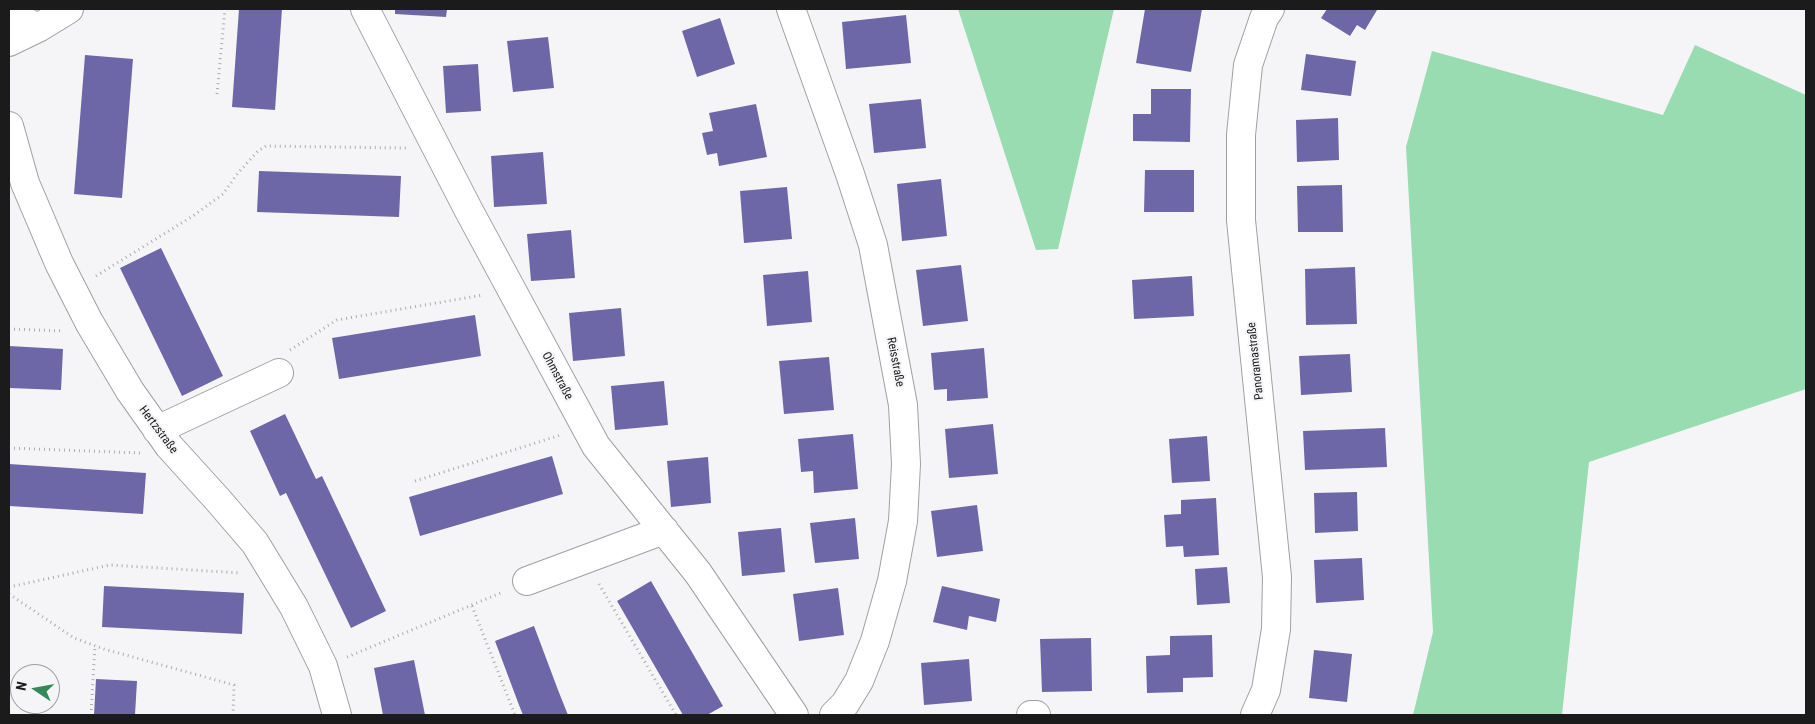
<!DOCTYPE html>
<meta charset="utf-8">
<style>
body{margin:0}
#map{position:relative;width:1815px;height:724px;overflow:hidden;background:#f5f5f8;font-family:"Roboto Condensed",sans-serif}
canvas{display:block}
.frame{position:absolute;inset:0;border:10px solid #1b1b1c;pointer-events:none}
.north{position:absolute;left:10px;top:664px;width:50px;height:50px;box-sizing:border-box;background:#f5f5f8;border:1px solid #9e9ea0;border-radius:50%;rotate:282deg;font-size:14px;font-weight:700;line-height:20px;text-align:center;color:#1b1b1c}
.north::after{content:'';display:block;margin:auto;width:18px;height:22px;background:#35885a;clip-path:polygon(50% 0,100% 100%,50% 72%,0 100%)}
</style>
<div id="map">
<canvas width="1815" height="724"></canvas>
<div class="frame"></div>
<div class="north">N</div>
</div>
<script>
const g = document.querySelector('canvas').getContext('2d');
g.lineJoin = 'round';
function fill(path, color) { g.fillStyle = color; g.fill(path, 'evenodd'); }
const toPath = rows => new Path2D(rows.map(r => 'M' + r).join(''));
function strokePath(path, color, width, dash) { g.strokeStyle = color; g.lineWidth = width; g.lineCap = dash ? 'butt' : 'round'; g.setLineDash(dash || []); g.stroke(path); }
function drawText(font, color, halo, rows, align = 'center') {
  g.font = font + ' "Roboto Condensed",sans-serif'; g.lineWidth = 4; g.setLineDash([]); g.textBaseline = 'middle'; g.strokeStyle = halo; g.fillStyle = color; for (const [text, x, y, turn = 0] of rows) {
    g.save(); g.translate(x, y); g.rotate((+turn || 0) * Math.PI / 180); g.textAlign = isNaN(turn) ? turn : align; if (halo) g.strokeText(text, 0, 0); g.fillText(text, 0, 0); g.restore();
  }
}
fill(toPath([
 [958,9,1114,9,1058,249,1036,250],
 [1695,45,1806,95,1806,389,1589,462,1562,715,1413,715,1433,632,1406,147,1432,51,1663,115]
]), '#99dcb1');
fill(toPath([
 [239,9,282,9,275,110,232,107],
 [395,9,447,9,446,17,395,14],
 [1145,9,1202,9,1191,72,1136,63],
 [1327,9,1375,9,1377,10,1365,30,1357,25,1350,36,1321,18],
 [906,15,911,63,846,69,842,22],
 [720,18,735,64,697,77,682,31],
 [548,37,554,88,513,92,507,41],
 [1306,54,1356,61,1351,96,1301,90],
 [85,55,133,59,122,198,74,194],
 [478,64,481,111,446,113,443,66],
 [1151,89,1191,89,1190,142,1133,141,1133,114,1151,114],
 [921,99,926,148,874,153,869,104],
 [756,104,767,157,719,166,717,153,707,155,702,133,713,131,709,113],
 [1338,118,1339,160,1297,162,1296,120],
 [543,152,547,204,494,207,491,156],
 [1145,170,1194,170,1194,212,1144,212],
 [259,171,401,176,399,217,257,212],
 [941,179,947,236,902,241,897,184],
 [1342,185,1343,232,1298,232,1297,186],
 [787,187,792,239,744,243,740,191],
 [571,230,575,278,531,281,527,234],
 [161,248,223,376,182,396,120,268],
 [961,265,968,321,923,326,916,270],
 [1355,267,1357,324,1306,325,1305,269],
 [808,271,812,322,767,326,763,275],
 [1192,276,1194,316,1134,319,1132,280],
 [621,308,625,356,573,361,569,313],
 [475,315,481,356,339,379,332,338],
 [9,346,63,349,61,390,9,388],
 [984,348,988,398,947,401,947,389,934,390,931,353],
 [1350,354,1352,392,1301,395,1299,356],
 [829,357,834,410,784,414,779,361],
 [664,381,668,425,615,430,611,386],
 [285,414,316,479,322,476,386,611,351,628,286,493,280,496,250,431],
 [993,424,998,474,949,478,945,429],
 [1385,428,1387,467,1305,470,1303,431],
 [853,434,858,489,814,493,813,471,801,472,798,439],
 [1207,436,1210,481,1172,483,1169,439],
 [552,456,563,494,420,536,409,497],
 [708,457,711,503,671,507,667,461],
 [9,464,146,473,143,514,9,506],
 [1357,492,1358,531,1315,533,1314,493],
 [1216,498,1219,555,1184,557,1183,546,1166,547,1164,515,1181,514,1181,500],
 [977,505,983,551,937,557,931,511],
 [855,518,859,559,815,563,810,523],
 [781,528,785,572,742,576,738,532],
 [1362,558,1364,600,1316,603,1314,560],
 [1227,567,1230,603,1197,605,1195,569],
 [651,581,723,706,707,715,683,715,617,601],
 [104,586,244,593,242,634,102,627],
 [942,586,1000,599,996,622,969,616,967,630,933,622],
 [838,588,844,635,799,641,793,594],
 [534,626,558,690,568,715,523,715,519,705,495,641],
 [1212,635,1213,677,1183,678,1183,692,1147,693,1146,656,1170,655,1170,636],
 [1091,638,1092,691,1042,692,1040,639],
 [1314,650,1352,654,1347,702,1309,698],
 [969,659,972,701,924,705,921,663],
 [414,660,425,715,383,715,374,668],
 [96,679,137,681,135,715,94,715]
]), '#6e67a7');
const minor = toPath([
 [365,9,468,209,596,446,698,573,794,715],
 [791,9,850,174,873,245,903,405,906,464,903,521,892,581,875,641,859,681,845,704,834,715],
 [9,13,38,28],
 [9,42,38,28,69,9],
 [9,126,25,183,59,263,89,322,130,391,169,446,218,500,255,543,294,607,323,666,337,715],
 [157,430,279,373],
 [527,581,664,530],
 [1031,715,1036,715],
 [1255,715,1266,690,1276,629,1277,577,1241,220,1241,135,1248,65,1264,18,1270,9]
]);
strokePath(minor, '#a0a0a3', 30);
strokePath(toPath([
 [217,94,225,9],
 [96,276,193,216,223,194,238,173,258,151,266,146,406,148],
 [9,329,64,331],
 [290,350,337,320,483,295],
 [9,448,140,453],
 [415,481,561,435],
 [599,584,676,715],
 [9,587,110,565,241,573],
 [9,594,74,638,104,649,234,685,233,715],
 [472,606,515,715],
 [347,657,503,592],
 [91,715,95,645]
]), '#acacaf', 3, [1, 4]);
strokePath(minor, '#fff', 28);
drawText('12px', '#1b1b1c', '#f5f5f8', [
 ["Panoramastraße",1256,361,-96],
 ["Reisstraße",895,362,79],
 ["Ohmstraße",557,376,62],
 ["Hertzstraße",158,430,53]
]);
</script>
